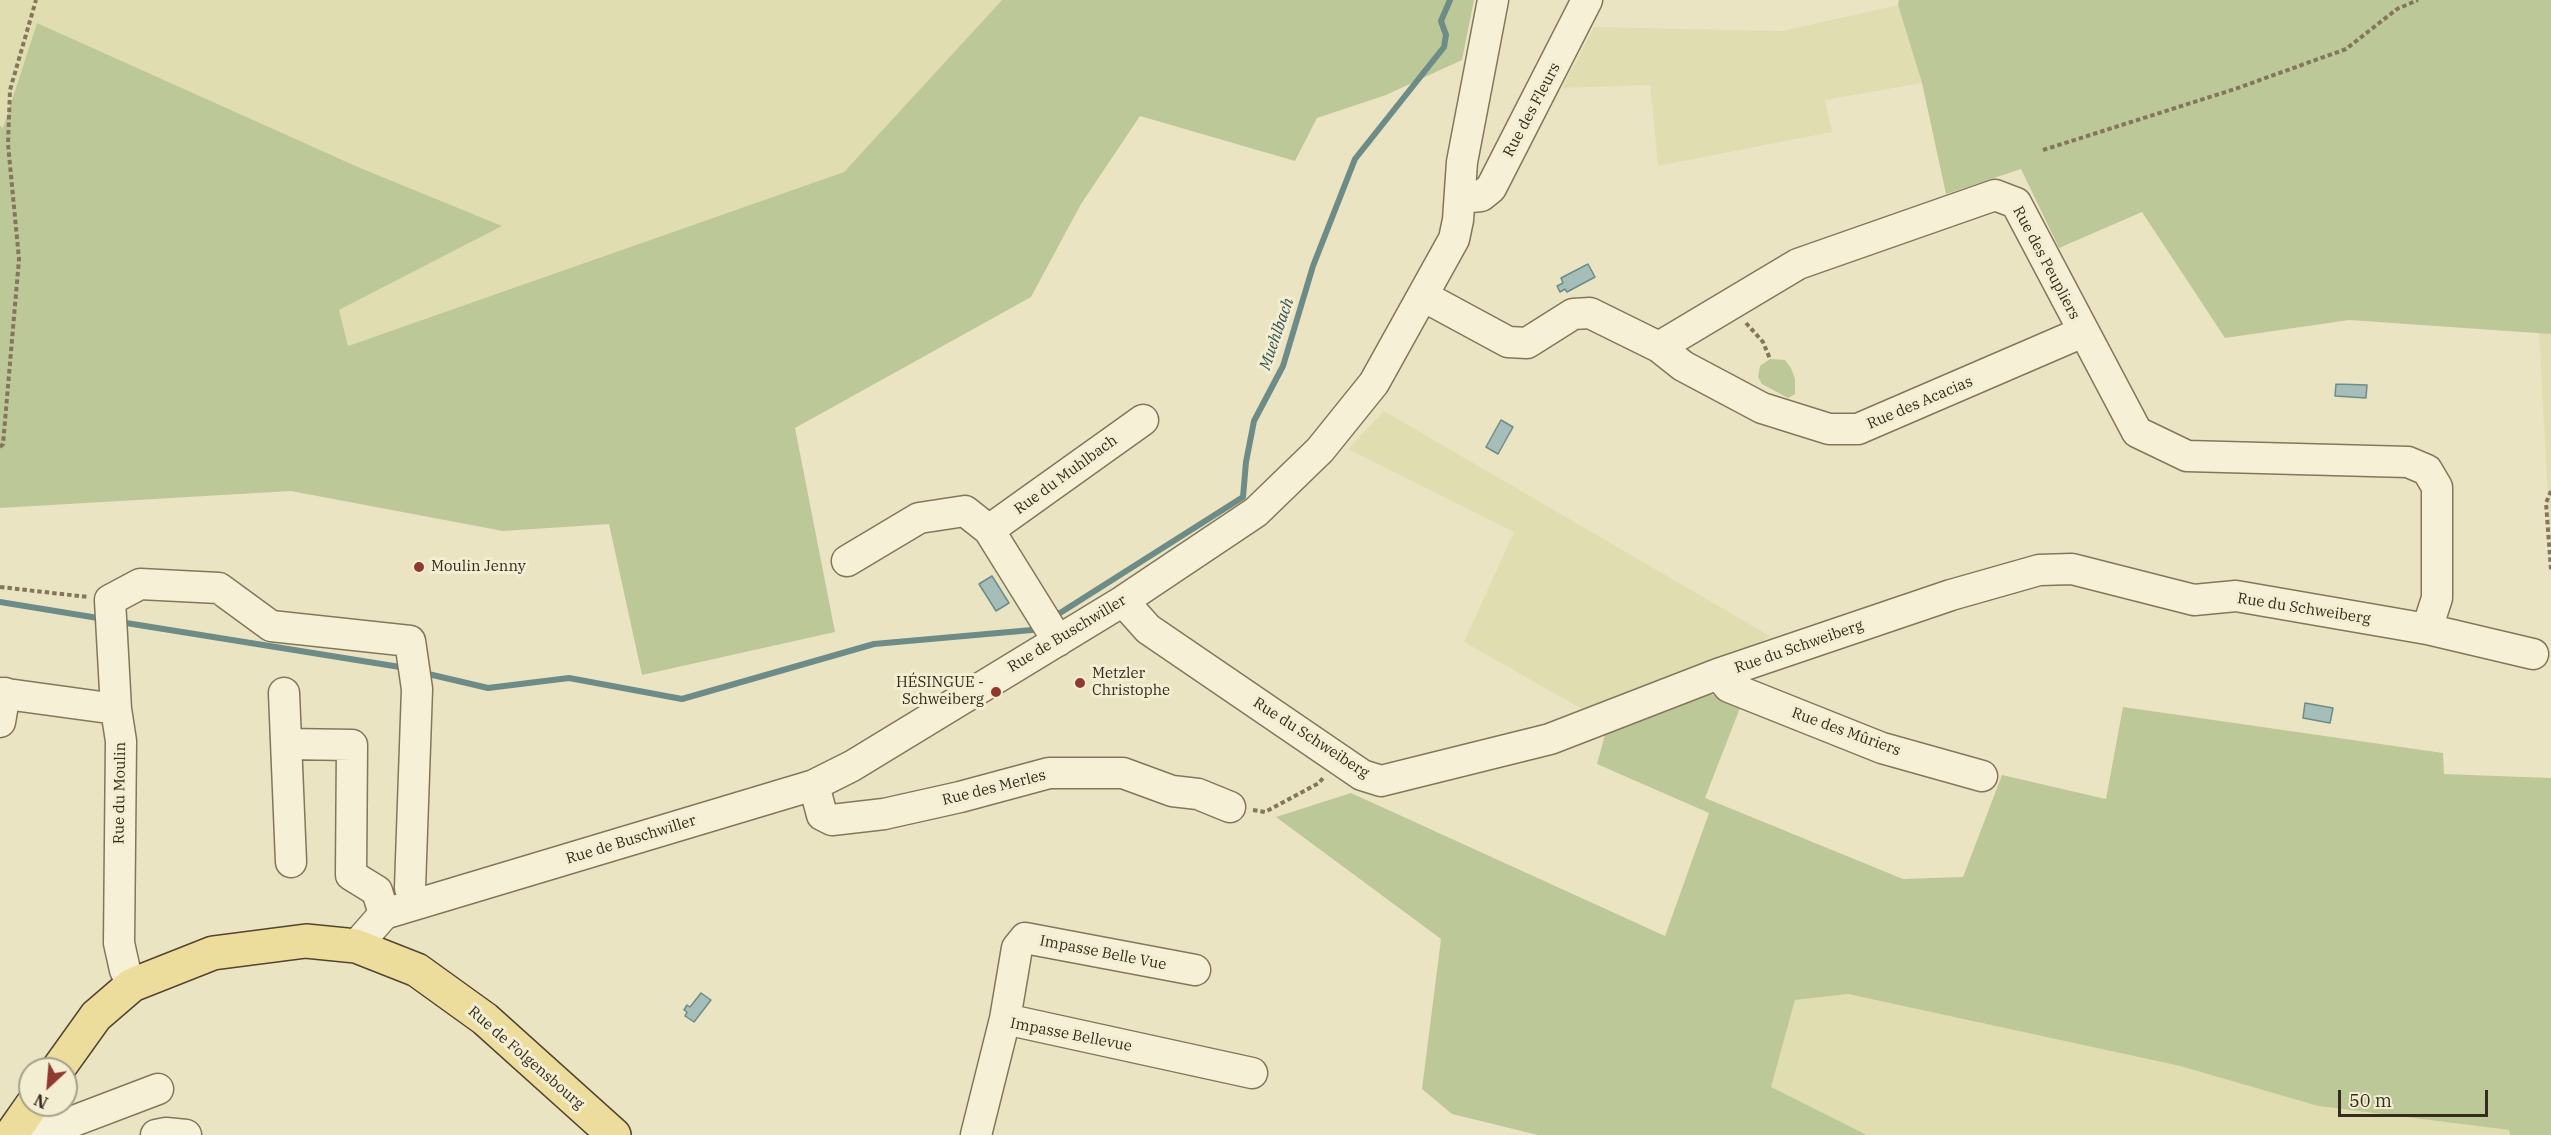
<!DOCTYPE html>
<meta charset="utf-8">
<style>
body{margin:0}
#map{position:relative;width:2551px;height:1135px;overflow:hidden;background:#ebe4c3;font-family:"IBM Plex Serif",serif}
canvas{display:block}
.north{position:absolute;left:18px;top:1057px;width:60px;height:60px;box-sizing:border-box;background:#f3edd2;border:2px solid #a7a08a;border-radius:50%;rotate:206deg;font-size:16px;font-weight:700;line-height:24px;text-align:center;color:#352c1e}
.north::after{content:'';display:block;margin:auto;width:21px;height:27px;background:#8f392f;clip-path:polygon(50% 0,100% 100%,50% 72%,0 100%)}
.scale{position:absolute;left:2338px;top:1090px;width:150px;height:27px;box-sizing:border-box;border:3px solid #352c1e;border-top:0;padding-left:8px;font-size:18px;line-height:21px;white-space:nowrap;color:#352c1e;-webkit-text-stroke:4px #f3edd2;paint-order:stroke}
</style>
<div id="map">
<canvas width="2551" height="1135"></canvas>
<div class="north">N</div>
<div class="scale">50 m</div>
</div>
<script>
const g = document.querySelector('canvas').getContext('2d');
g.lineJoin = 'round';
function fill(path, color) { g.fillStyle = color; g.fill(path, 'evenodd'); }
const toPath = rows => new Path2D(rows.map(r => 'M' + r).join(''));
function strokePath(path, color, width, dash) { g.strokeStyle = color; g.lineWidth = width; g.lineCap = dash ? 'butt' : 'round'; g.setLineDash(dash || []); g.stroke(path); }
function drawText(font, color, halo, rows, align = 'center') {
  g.font = font + ' "IBM Plex Serif",serif'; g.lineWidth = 6; g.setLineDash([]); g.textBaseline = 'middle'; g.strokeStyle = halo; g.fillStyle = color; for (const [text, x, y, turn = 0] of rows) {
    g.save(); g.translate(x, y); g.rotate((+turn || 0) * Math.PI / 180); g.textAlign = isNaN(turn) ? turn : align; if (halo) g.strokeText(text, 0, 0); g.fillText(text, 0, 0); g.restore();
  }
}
fill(toPath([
 [0,0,1002,0,844,172,348,346,339,310,501,226,358,167,37,23,3,129,0,126],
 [1898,5,1922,83,1825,100,1832,132,1658,166,1650,85,1562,88,1594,27,1782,31],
 [2539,332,2551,334,2551,555],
 [1384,411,1770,636,1695,686,1608,724,1464,642,1514,532,1348,449],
 [1848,994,2180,1066,2318,1106,2509,1130,2510,1135,1867,1135,1770,1087,1795,1000]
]), '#e0deb1');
fill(toPath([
 [1002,0,1474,0,1462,60,1386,95,1317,118,1295,161,1140,116,1081,204,1031,297,795,428,835,632,642,675,609,524,503,531,291,491,0,508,0,126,3,128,37,23,358,167,502,226,339,310,348,346,844,172],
 [1899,0,2551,0,2551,334,2349,320,2225,338,2142,212,2059,248,2021,169,1946,194,1922,83,1898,5],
 [1770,359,1785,360,1791,368,1795,379,1795,394,1788,398,1762,384,1758,377,1760,366],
 [1695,686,1740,708,1705,798,1903,879,1963,877,2002,775,2106,799,2123,707,2443,753,2444,774,2551,778,2551,1135,2510,1135,2509,1130,2318,1106,2180,1066,1848,994,1795,1000,1771,1087,1867,1135,1538,1135,1452,1114,1422,1089,1441,939,1276,817,1351,793,1665,936,1709,813,1597,764,1608,724]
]), '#bdc898');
const water = toPath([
 [1588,264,1595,277,1567,292,1565,289,1560,292,1557,286,1563,283,1561,278,1588,264],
 [2336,384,2367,385,2366,398,2335,396,2336,384],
 [1501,420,1513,427,1498,454,1486,447,1501,420],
 [992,576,1009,603,996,611,979,584,992,576],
 [2305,703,2333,708,2330,723,2303,718,2305,703],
 [701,993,711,1000,694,1022,685,1016,687,1012,684,1010,687,1005,690,1007,701,993]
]);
fill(water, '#a5beba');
strokePath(water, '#6d8c88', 1.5);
strokePath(toPath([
 [0,602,104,619],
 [1060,613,1243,497,1246,462,1254,421,1283,366,1313,266,1355,159,1444,47,1446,35,1441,21,1450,0],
 [120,622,400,667],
 [424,673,488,688,569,678,682,699,874,644,1032,630]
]), '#6d8c88', 6);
const minor = toPath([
 [1460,198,1481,196,1491,188,1587,0],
 [1423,296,1508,342,1527,343,1573,314,1590,313,1659,347,1798,264,1995,195,2016,203,2137,432,2187,456,2408,462,2427,470,2437,487,2437,598,2427,629],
 [1659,347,1683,366,1762,408,1829,429,1858,429,2083,332],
 [989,530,1143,420],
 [847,561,919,518,965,511,989,530,1058,641],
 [1123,601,1148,629,1362,775,1381,781,1550,739,1718,674,1951,595,2039,570,2072,569,2194,600,2236,596,2427,629,2533,654],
 [1718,674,1729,687,1882,748,1982,776],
 [0,693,116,709],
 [284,693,291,862],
 [0,722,5,693],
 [287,744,352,745,351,875,377,891,384,914],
 [814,785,822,815,832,820,884,814,960,797,1049,773,1123,773,1172,791,1198,794,1230,807],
 [356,946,384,914,814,785,852,766,1123,601,1256,512,1320,450,1374,383,1454,239,1458,220,1462,162,1493,0],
 [132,985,125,970,119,943,121,741,116,709,110,600,140,584,219,588,271,626,410,641,417,689,410,888,416,904],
 [1005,1019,1017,948,1025,938,1195,970],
 [24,1116,40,1127,58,1127,158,1089],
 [156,1135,166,1133,186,1135],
 [976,1135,1005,1019,1252,1073]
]);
const major = toPath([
 [58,1069,96,1016,132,985,213,953,306,941,356,946,417,970,485,1019,614,1135],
 [11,1135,32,1105]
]);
strokePath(minor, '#84765b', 33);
strokePath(major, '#52442f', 36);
strokePath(toPath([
 [2043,150,2235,89,2346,49,2397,9,2418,0],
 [1746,323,1763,342,1770,359],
 [0,447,3,444,19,259,8,144,10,90,36,0],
 [2551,491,2546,503,2551,570],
 [0,587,88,597],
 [1253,810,1265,812,1319,783,1323,778]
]), '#84765b', 4, [4.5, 3]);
strokePath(minor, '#f6f0d6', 30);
strokePath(major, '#ecdd9d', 33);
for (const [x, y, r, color] of [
 [419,567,6,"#8f392f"],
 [1080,683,6,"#8f392f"],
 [996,692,6,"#8f392f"]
]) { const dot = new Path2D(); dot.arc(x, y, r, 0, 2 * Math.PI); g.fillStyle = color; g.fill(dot); strokePath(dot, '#f3edd2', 2); }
drawText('15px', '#352c1e', '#f3edd2', [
 ["Rue des Fleurs",1532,110,-62],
 ["Rue des Peupliers",2046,263,62],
 ["Rue des Acacias",1920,403,-23],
 ["Rue du Muhlbach",1066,475,-36],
 ["Rue du Schweiberg",2304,609,9],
 ["Rue de Buschwiller",1067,634,-31],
 ["Rue du Schweiberg",1799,647,-19],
 ["Rue des Mûriers",1846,732,20],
 ["Rue du Schweiberg",1311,738,33],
 ["Rue des Merles",994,788,-14],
 ["Rue du Moulin",120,793,-89],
 ["Rue de Buschwiller",631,840,-17],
 ["Impasse Belle Vue",1103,953,11],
 ["Impasse Bellevue",1071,1035,11],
 ["Rue de Folgensbourg",526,1058,41]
]);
drawText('15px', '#352c1e', '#f3edd2', [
 ["Moulin Jenny",431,567],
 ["Metzler",1092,674],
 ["Christophe",1092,691],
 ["HÉSINGUE -",984,683,"right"],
 ["Schweiberg",984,700,"right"]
], 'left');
drawText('italic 16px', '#2f5254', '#f3edd2', [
 ["Muehlbach",1277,334,-71]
]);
</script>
